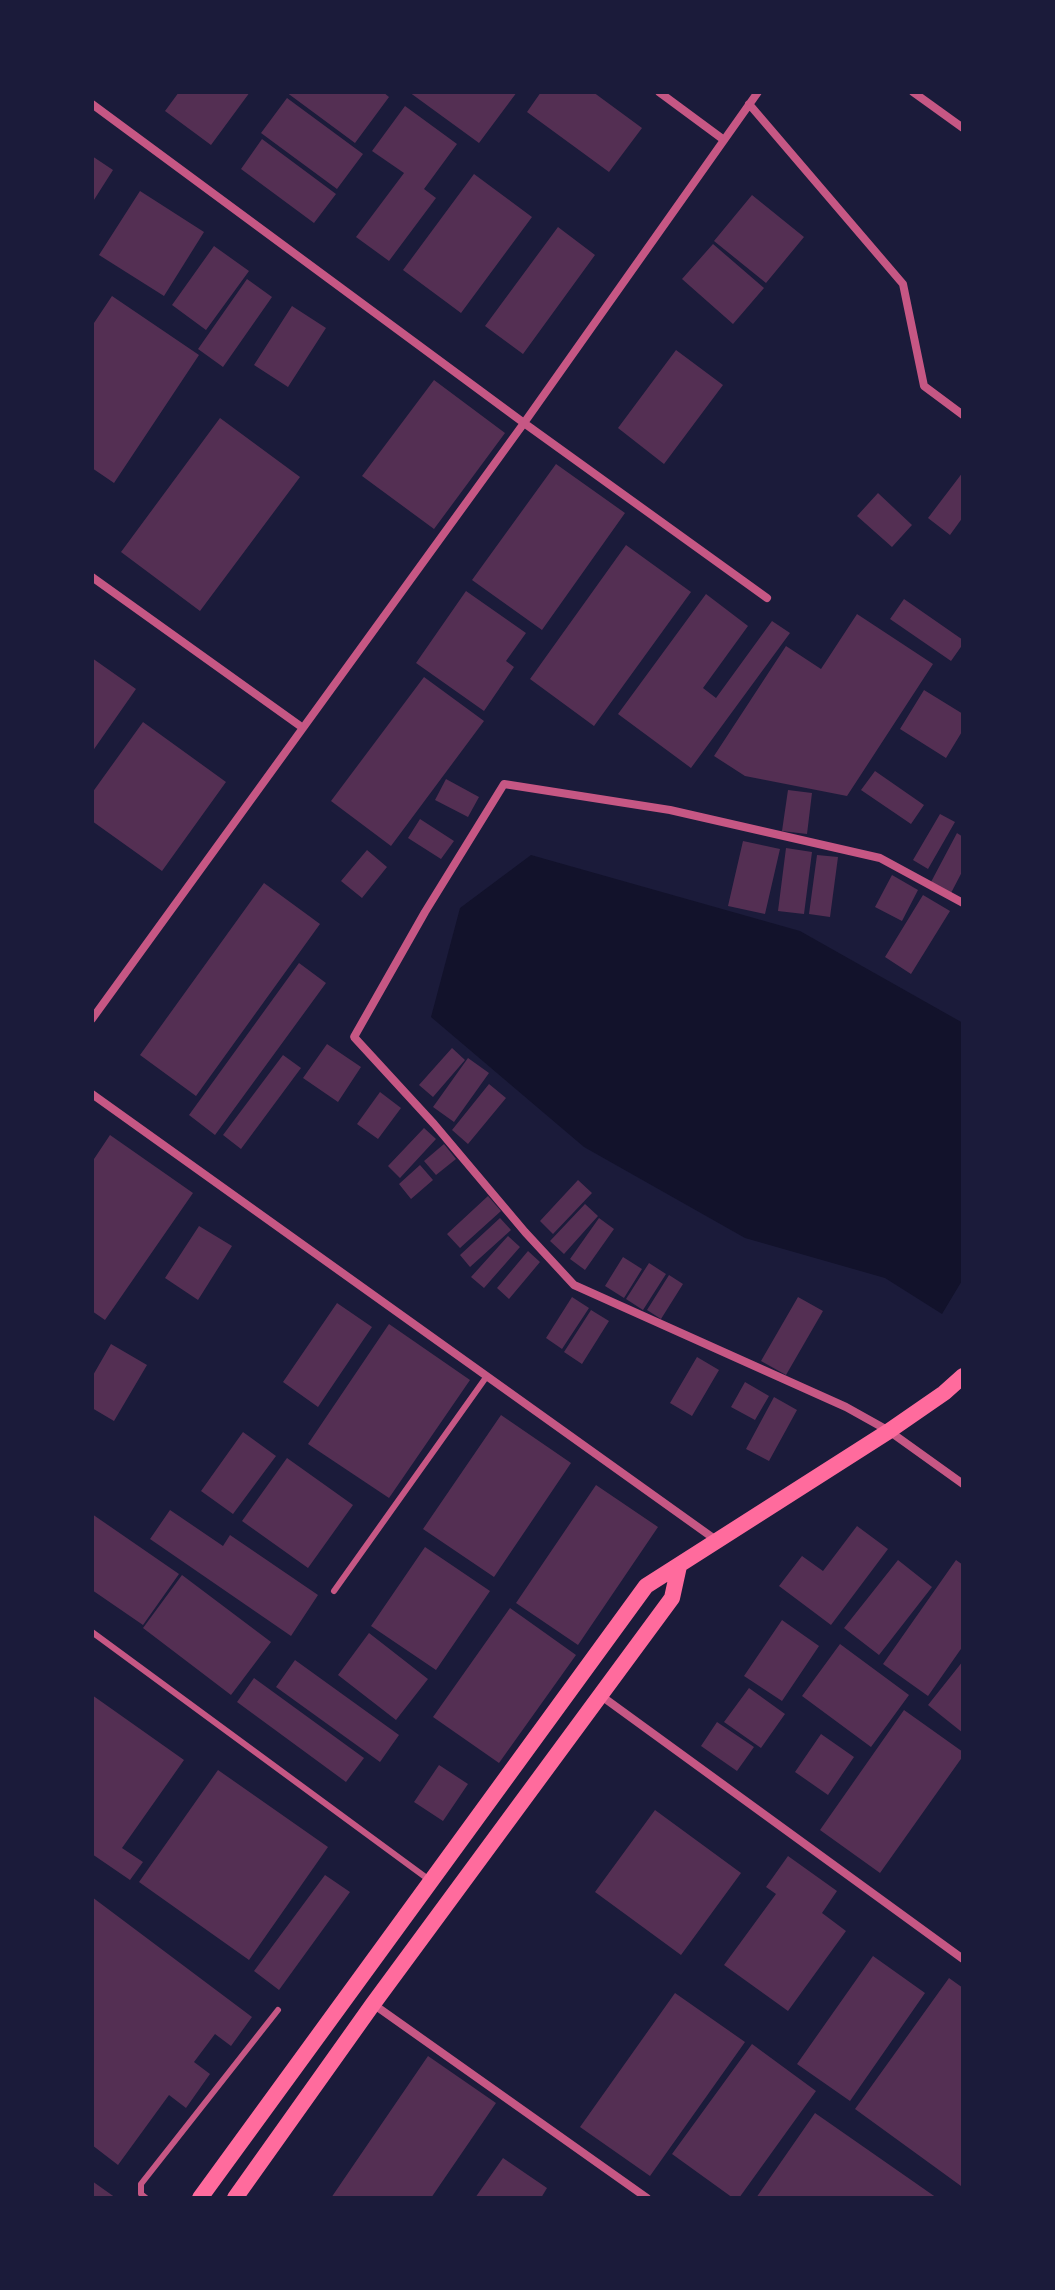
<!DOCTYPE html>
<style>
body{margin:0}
#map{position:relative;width:1055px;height:2290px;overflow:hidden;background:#1b1b3a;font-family:Helvetica,sans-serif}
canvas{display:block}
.frame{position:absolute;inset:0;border:94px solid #1b1b3a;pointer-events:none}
</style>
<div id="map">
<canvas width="1055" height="2290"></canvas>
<div class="frame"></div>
</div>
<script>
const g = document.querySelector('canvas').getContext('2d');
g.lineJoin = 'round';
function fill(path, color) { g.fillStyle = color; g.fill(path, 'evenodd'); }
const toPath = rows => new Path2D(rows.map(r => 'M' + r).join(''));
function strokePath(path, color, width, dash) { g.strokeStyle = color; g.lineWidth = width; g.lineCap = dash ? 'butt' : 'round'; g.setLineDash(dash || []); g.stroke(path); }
fill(toPath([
 [531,855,800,931,963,1023,963,1279,942,1314,885,1278,745,1238,584,1147,431,1017,460,908]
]), '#12122b');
fill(toPath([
 [179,92,250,92,211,145,165,111],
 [286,92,383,92,389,97,355,143],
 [409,92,517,92,479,143],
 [541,92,593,92,642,128,609,172,527,112],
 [287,98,363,154,337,189,261,133],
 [405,106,457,144,424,189,436,198,389,261,356,237,404,173,372,151],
 [262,139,336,194,314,223,241,169],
 [92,156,113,170,92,203],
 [474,174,532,217,461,313,403,270],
 [140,191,204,232,164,296,99,255],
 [752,195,804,237,766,283,714,241],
 [558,227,595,255,523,354,485,326],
 [713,244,764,288,733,324,682,279],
 [214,246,249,271,206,330,172,305],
 [247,279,272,297,223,367,198,349],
 [112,296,199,355,114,483,92,468,92,326],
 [292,306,326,328,288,387,254,365],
 [676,350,723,385,664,464,618,428],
 [434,380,505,433,434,529,362,476],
 [220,418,300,477,200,611,121,552],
 [556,464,625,513,542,630,472,580],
 [963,472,963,517,950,535,928,518],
 [878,493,912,525,892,547,857,516],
 [626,545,691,592,594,726,530,679],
 [466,591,526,633,506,661,514,667,484,711,416,663],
 [706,594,748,626,703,688,716,698,772,621,790,633,691,768,618,714],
 [904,599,963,640,963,644,951,661,890,619],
 [857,614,933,664,847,796,745,776,714,756,786,646,821,669],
 [92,658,136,689,92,752],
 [424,677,484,721,391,846,331,801],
 [924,690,963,714,963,730,946,758,900,729],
 [143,722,226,782,162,871,92,821,92,793],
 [875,771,924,805,911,824,861,790],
 [446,779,479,797,468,817,435,800],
 [788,790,812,793,807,834,782,831],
 [940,814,955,822,928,869,913,860],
 [420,819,454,841,441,859,408,838],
 [957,833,963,837,963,870,951,893,931,882],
 [743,841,780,849,765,914,728,906],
 [786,848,812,852,804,914,778,911],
 [367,850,387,867,362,898,341,881],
 [817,855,838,857,830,917,809,914],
 [892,875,918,890,902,921,875,907],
 [264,883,320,924,196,1096,140,1055],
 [923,895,950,911,911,974,885,957],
 [299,963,326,983,215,1135,189,1115],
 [327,1044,361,1067,338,1102,303,1078],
 [452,1048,465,1060,433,1097,419,1085],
 [283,1055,301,1068,241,1149,223,1135],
 [468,1058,489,1073,454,1122,433,1107],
 [489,1084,506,1098,468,1144,452,1130],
 [380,1092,401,1108,378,1139,357,1124],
 [424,1128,436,1139,400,1178,388,1166],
 [110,1135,193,1193,105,1320,92,1311,92,1162],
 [444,1144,456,1159,436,1175,424,1161],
 [420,1165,433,1180,411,1199,399,1184],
 [578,1180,592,1193,553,1234,540,1221],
 [488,1196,501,1211,460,1248,447,1234],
 [585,1204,598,1216,564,1254,550,1241],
 [500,1218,511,1230,470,1267,460,1255],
 [599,1218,614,1229,585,1270,570,1259],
 [199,1226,232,1246,198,1300,165,1278],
 [508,1236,520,1247,484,1288,471,1277],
 [528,1251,540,1262,509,1299,497,1288],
 [623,1257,642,1269,624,1298,605,1286],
 [649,1263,666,1274,643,1310,626,1299],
 [669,1275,683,1284,661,1319,647,1310],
 [572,1297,589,1308,562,1349,546,1338],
 [798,1297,823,1311,786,1375,761,1361],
 [337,1303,372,1327,318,1407,283,1382],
 [591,1310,609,1321,582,1364,564,1352],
 [389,1324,470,1380,389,1498,308,1444],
 [111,1344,147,1365,114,1421,92,1408,92,1377],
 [697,1357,719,1370,692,1416,670,1403],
 [745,1382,769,1396,755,1420,731,1407],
 [774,1397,797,1410,769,1461,746,1449],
 [501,1415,571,1463,494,1577,423,1529],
 [243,1432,276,1456,233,1514,201,1491],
 [287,1458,353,1505,308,1568,242,1521],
 [596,1485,658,1527,578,1645,516,1603],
 [170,1510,223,1546,230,1535,318,1595,291,1636,150,1539],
 [92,1514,179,1574,143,1625,92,1590],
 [857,1526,888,1549,831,1625,779,1586,802,1556,823,1571],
 [425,1547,490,1591,436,1670,371,1626],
 [898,1560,932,1587,879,1655,844,1628],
 [956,1560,963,1565,963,1646,928,1696,883,1664],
 [182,1575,271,1642,231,1695,143,1628],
 [510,1608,576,1655,499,1763,433,1717],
 [782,1620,819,1646,782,1701,744,1676],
 [369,1633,428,1679,396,1720,338,1675],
 [840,1644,909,1695,871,1747,802,1696],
 [295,1660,399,1735,380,1762,276,1687],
 [963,1661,963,1733,928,1705],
 [254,1678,364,1758,346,1782,237,1702],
 [749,1688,785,1714,761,1748,724,1722],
 [92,1695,184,1760,122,1848,143,1862,130,1880,92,1854],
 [904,1710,963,1752,963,1756,880,1873,820,1830],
 [717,1722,754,1747,737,1771,701,1746],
 [821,1734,854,1757,828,1795,795,1772],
 [439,1765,468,1784,443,1821,414,1802],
 [218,1770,328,1847,249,1960,139,1882],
 [655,1810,741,1873,681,1955,595,1892],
 [788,1856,837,1891,822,1913,846,1931,788,2011,724,1965,776,1894,766,1887],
 [325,1875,350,1892,279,1990,254,1971],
 [92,1897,252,2017,231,2046,215,2034,194,2062,210,2074,186,2108,169,2095,118,2165,92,2145],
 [873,1956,925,1993,850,2101,797,2064],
 [949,1978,963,1988,963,2183,961,2186,855,2109],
 [675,1993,745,2042,650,2176,580,2127],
 [752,2044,816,2091,739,2198,733,2198,672,2154],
 [428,2056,496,2103,431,2198,331,2198],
 [815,2113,937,2198,756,2198],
 [503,2158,547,2188,541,2198,475,2198],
 [92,2181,116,2198,92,2198]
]), '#542f53');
strokePath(toPath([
 [334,1591,487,1376],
 [92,1632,428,1879],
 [146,2198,141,2194,141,2184,278,2010]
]), '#c65784', 6);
strokePath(toPath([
 [659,92,724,140],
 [913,92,963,128],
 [92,104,524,423,767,598],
 [749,104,903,284,924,386,963,415],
 [92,577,303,728],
 [963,903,880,858,670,810,504,784,425,912,354,1037,434,1124,525,1232,574,1285,846,1407,889,1431,963,1484],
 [92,1019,524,423,758,92],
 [92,1094,716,1540],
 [600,1695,963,1959],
 [373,2004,647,2198]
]), '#c65784', 8);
strokePath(toPath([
 [200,2198,646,1586,889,1431,944,1393,963,1376],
 [235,2198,373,2004,672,1598,679,1566]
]), '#ff6b9d', 16);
</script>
